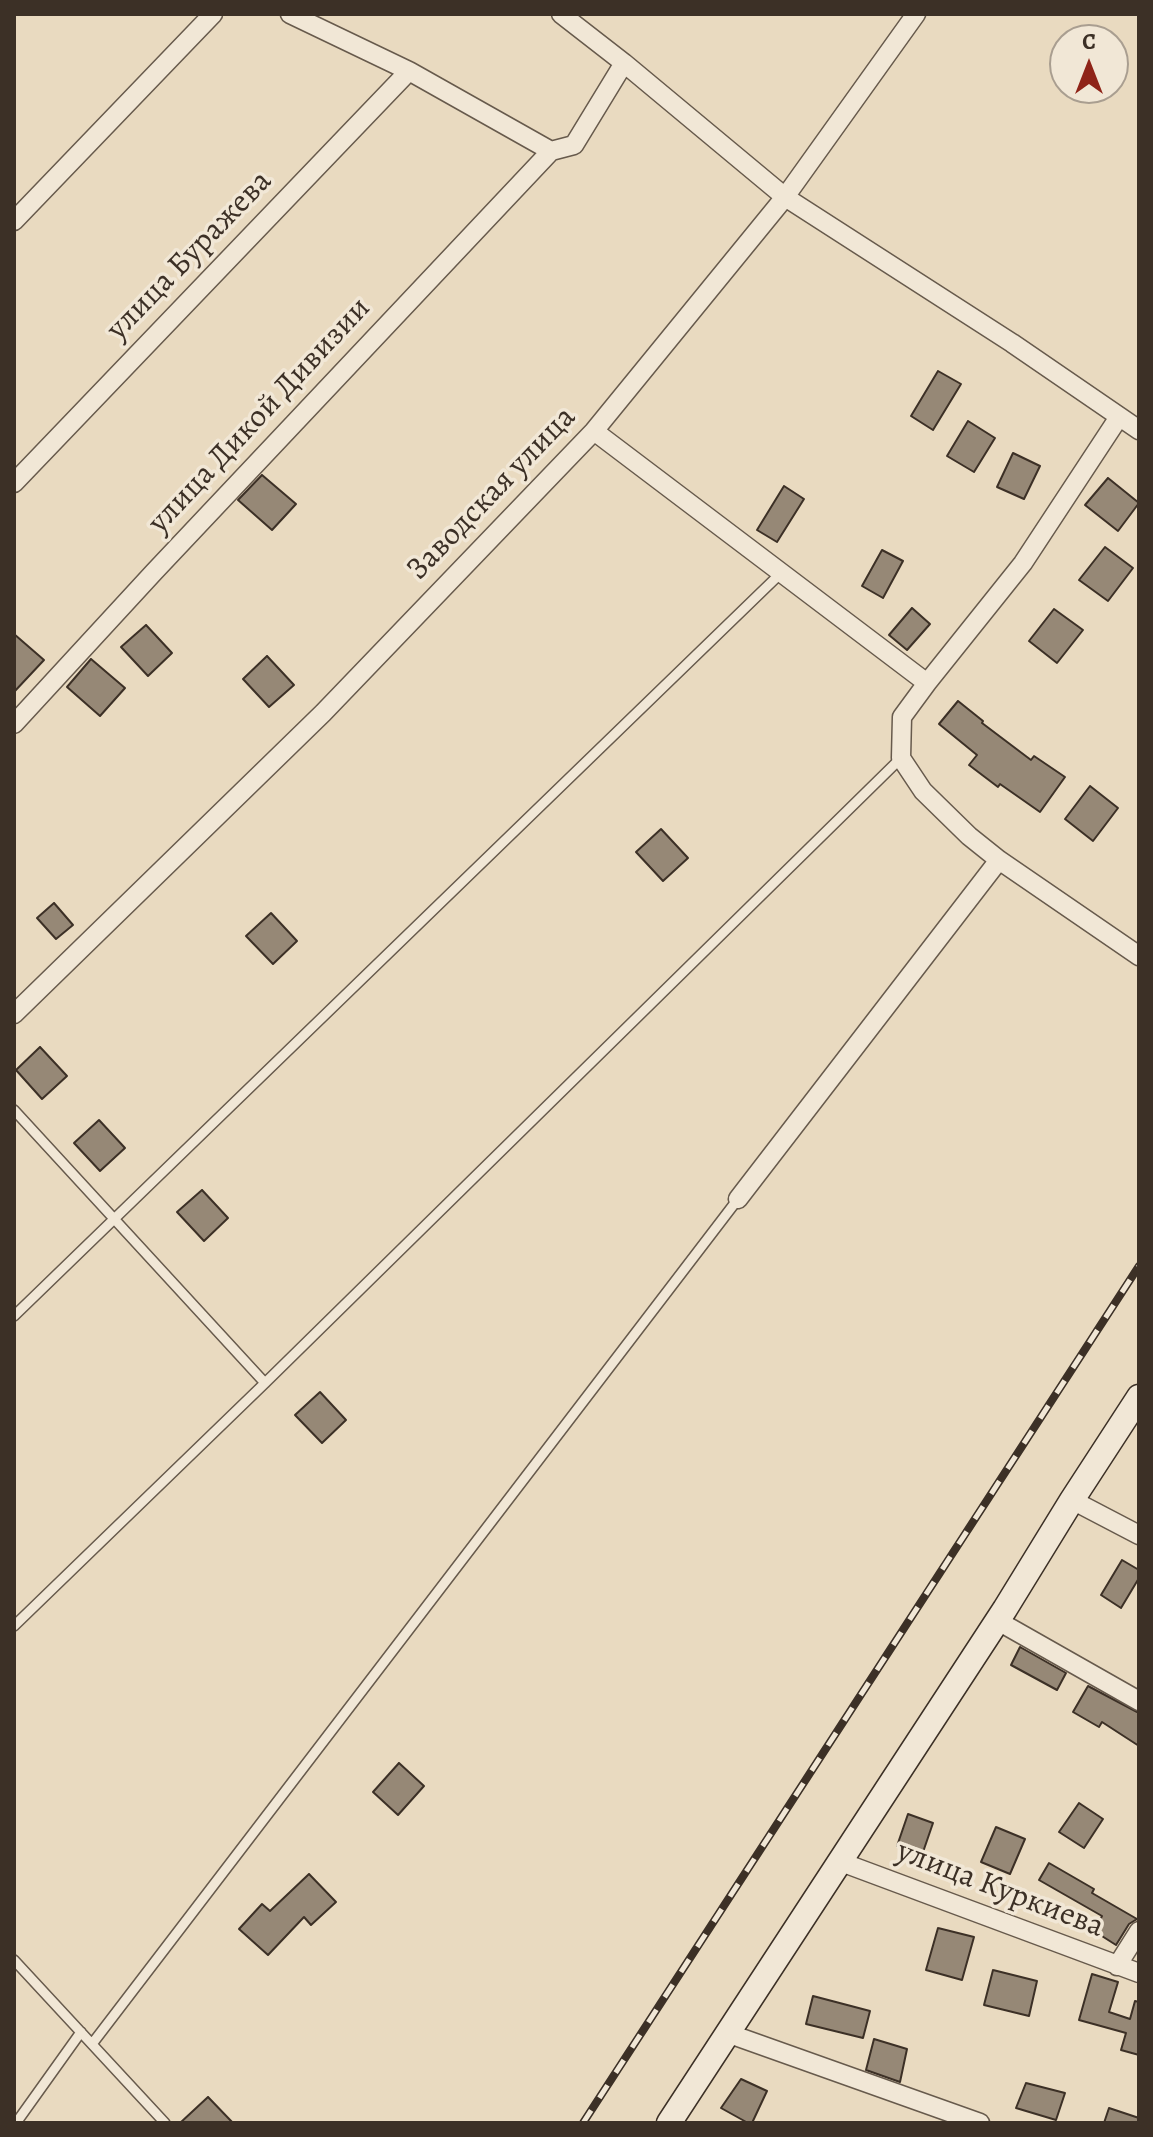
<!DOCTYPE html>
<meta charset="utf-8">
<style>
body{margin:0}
#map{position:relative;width:1153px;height:2137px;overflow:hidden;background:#e9dac0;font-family:Alegreya,serif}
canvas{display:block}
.frame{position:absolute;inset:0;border:16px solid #3c3026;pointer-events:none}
.north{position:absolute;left:1049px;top:24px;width:80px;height:80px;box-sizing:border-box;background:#f1e7d6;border:2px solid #a99e90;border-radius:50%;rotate:0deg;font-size:22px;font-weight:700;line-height:32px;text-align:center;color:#3c3026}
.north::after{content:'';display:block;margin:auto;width:28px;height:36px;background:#8f2418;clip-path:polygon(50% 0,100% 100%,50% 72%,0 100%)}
</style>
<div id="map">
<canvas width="1153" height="2137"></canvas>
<div class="frame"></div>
<div class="north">С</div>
</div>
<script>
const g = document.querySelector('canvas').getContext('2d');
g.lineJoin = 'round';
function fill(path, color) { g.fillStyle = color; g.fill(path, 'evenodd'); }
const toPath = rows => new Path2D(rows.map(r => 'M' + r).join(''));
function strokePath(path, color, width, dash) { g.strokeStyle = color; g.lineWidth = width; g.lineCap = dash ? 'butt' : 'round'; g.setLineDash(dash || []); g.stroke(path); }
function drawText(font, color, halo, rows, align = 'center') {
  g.font = font + ' Alegreya,serif'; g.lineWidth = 7; g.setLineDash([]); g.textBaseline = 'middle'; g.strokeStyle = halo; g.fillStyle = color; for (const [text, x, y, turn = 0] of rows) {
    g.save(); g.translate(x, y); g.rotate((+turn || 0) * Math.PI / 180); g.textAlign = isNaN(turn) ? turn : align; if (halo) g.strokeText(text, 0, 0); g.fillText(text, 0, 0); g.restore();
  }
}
const building = toPath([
 [938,371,961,384,933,430,911,416,938,371],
 [968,421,995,438,974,472,947,456,968,421],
 [1013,453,1040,466,1024,499,997,487,1013,453],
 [262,475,296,504,272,530,238,500,262,475],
 [1108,478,1139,503,1118,531,1085,505,1108,478],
 [784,486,804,499,777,542,757,530,784,486],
 [1105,547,1133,568,1108,601,1079,580,1105,547],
 [882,550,903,561,883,598,862,586,882,550],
 [912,608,930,624,907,650,889,635,912,608],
 [1054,609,1083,630,1057,663,1029,641,1054,609],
 [146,625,172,653,148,676,121,647,146,625],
 [14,634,44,660,14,692,14,634],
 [267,656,294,685,269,707,243,679,267,656],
 [91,659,125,688,100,716,67,687,91,659],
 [958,701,983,721,982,723,1031,760,1034,756,1065,777,1040,812,1000,784,998,787,969,765,977,755,939,724,958,701],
 [1090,786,1118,808,1093,841,1065,819,1090,786],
 [661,829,688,858,663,881,636,852,661,829],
 [54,903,73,925,56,939,37,918,54,903],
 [271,913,297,941,273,964,246,936,271,913],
 [40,1047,67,1076,42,1099,16,1070,40,1047],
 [99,1120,125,1148,100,1171,74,1143,99,1120],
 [202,1190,228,1218,204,1241,177,1212,202,1190],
 [320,1392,346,1420,322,1443,295,1415,320,1392],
 [1122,1560,1139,1570,1139,1578,1121,1608,1101,1595,1122,1560],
 [1020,1647,1066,1673,1057,1690,1011,1665,1020,1647],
 [1088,1686,1139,1713,1139,1746,1102,1722,1099,1727,1073,1712,1088,1686],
 [399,1763,424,1786,398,1815,373,1792,399,1763],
 [1079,1803,1103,1819,1084,1848,1059,1832,1079,1803],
 [908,1814,933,1823,922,1855,897,1846,908,1814],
 [996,1827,1025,1839,1010,1874,981,1862,996,1827],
 [1049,1863,1094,1889,1092,1893,1137,1919,1129,1924,1116,1945,1094,1931,1102,1916,1039,1880,1049,1863],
 [309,1874,336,1902,311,1925,304,1917,268,1955,239,1929,262,1904,270,1911,309,1874],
 [938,1928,974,1937,962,1980,926,1970,938,1928],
 [993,1970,1037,1981,1029,2016,984,2005,993,1970],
 [1092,1974,1118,1982,1109,2012,1130,2019,1135,2001,1139,2002,1139,2055,1121,2050,1126,2033,1079,2020,1092,1974],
 [813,1996,870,2011,863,2038,806,2024,813,1996],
 [874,2039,907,2049,900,2082,866,2070,874,2039],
 [741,2079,767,2091,752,2123,748,2123,721,2108,741,2079],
 [1026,2083,1065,2093,1056,2120,1016,2108,1026,2083],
 [208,2097,233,2123,180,2123,208,2097],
 [1109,2108,1139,2118,1139,2123,1104,2123,1109,2108]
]);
fill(building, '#968876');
strokePath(building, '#3c3026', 2);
const lane = toPath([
 [14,1110,265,1383],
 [14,1316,781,573],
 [14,1626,265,1383,901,758],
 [14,1960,165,2123],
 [92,2044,738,1199],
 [16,2123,81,2032]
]);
const street = toPath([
 [290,14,409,71,551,151,574,145,624,63],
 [916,14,785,197,1012,343,1139,430],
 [14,221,213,14],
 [1119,417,1023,563,927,683,902,717,901,758,923,791,969,836,999,860,1139,956],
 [594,431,927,683],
 [14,483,409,71],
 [14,724,154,572,551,151],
 [14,1014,323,713,594,431,785,197,624,63,561,14],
 [738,1199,999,860],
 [1072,1500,1139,1535],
 [998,1621,1139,1701],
 [841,1862,1139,1973],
 [1117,1966,1139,1931],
 [727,2033,980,2123]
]);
const secondary = toPath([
 [669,2123,1005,1609,1072,1500,1139,1397]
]);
strokePath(lane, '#675a4c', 12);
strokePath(street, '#675a4c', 21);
strokePath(secondary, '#3c3026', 27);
strokePath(lane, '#f1e7d6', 9);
strokePath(street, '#f1e7d6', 18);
strokePath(secondary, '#f1e7d6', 24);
const rail = toPath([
 [583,2123,1139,1266]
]);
strokePath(rail, '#3c3026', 8);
strokePath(rail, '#f1e7d6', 5, [15]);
drawText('32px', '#3c3026', '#f1e7d6', [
 ["улица Буражева",190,256,-46],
 ["улица Дикой Дивизии",260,416,-47],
 ["Заводская улица",492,494,-46],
 ["улица Куркиева",1000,1890,21]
]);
</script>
